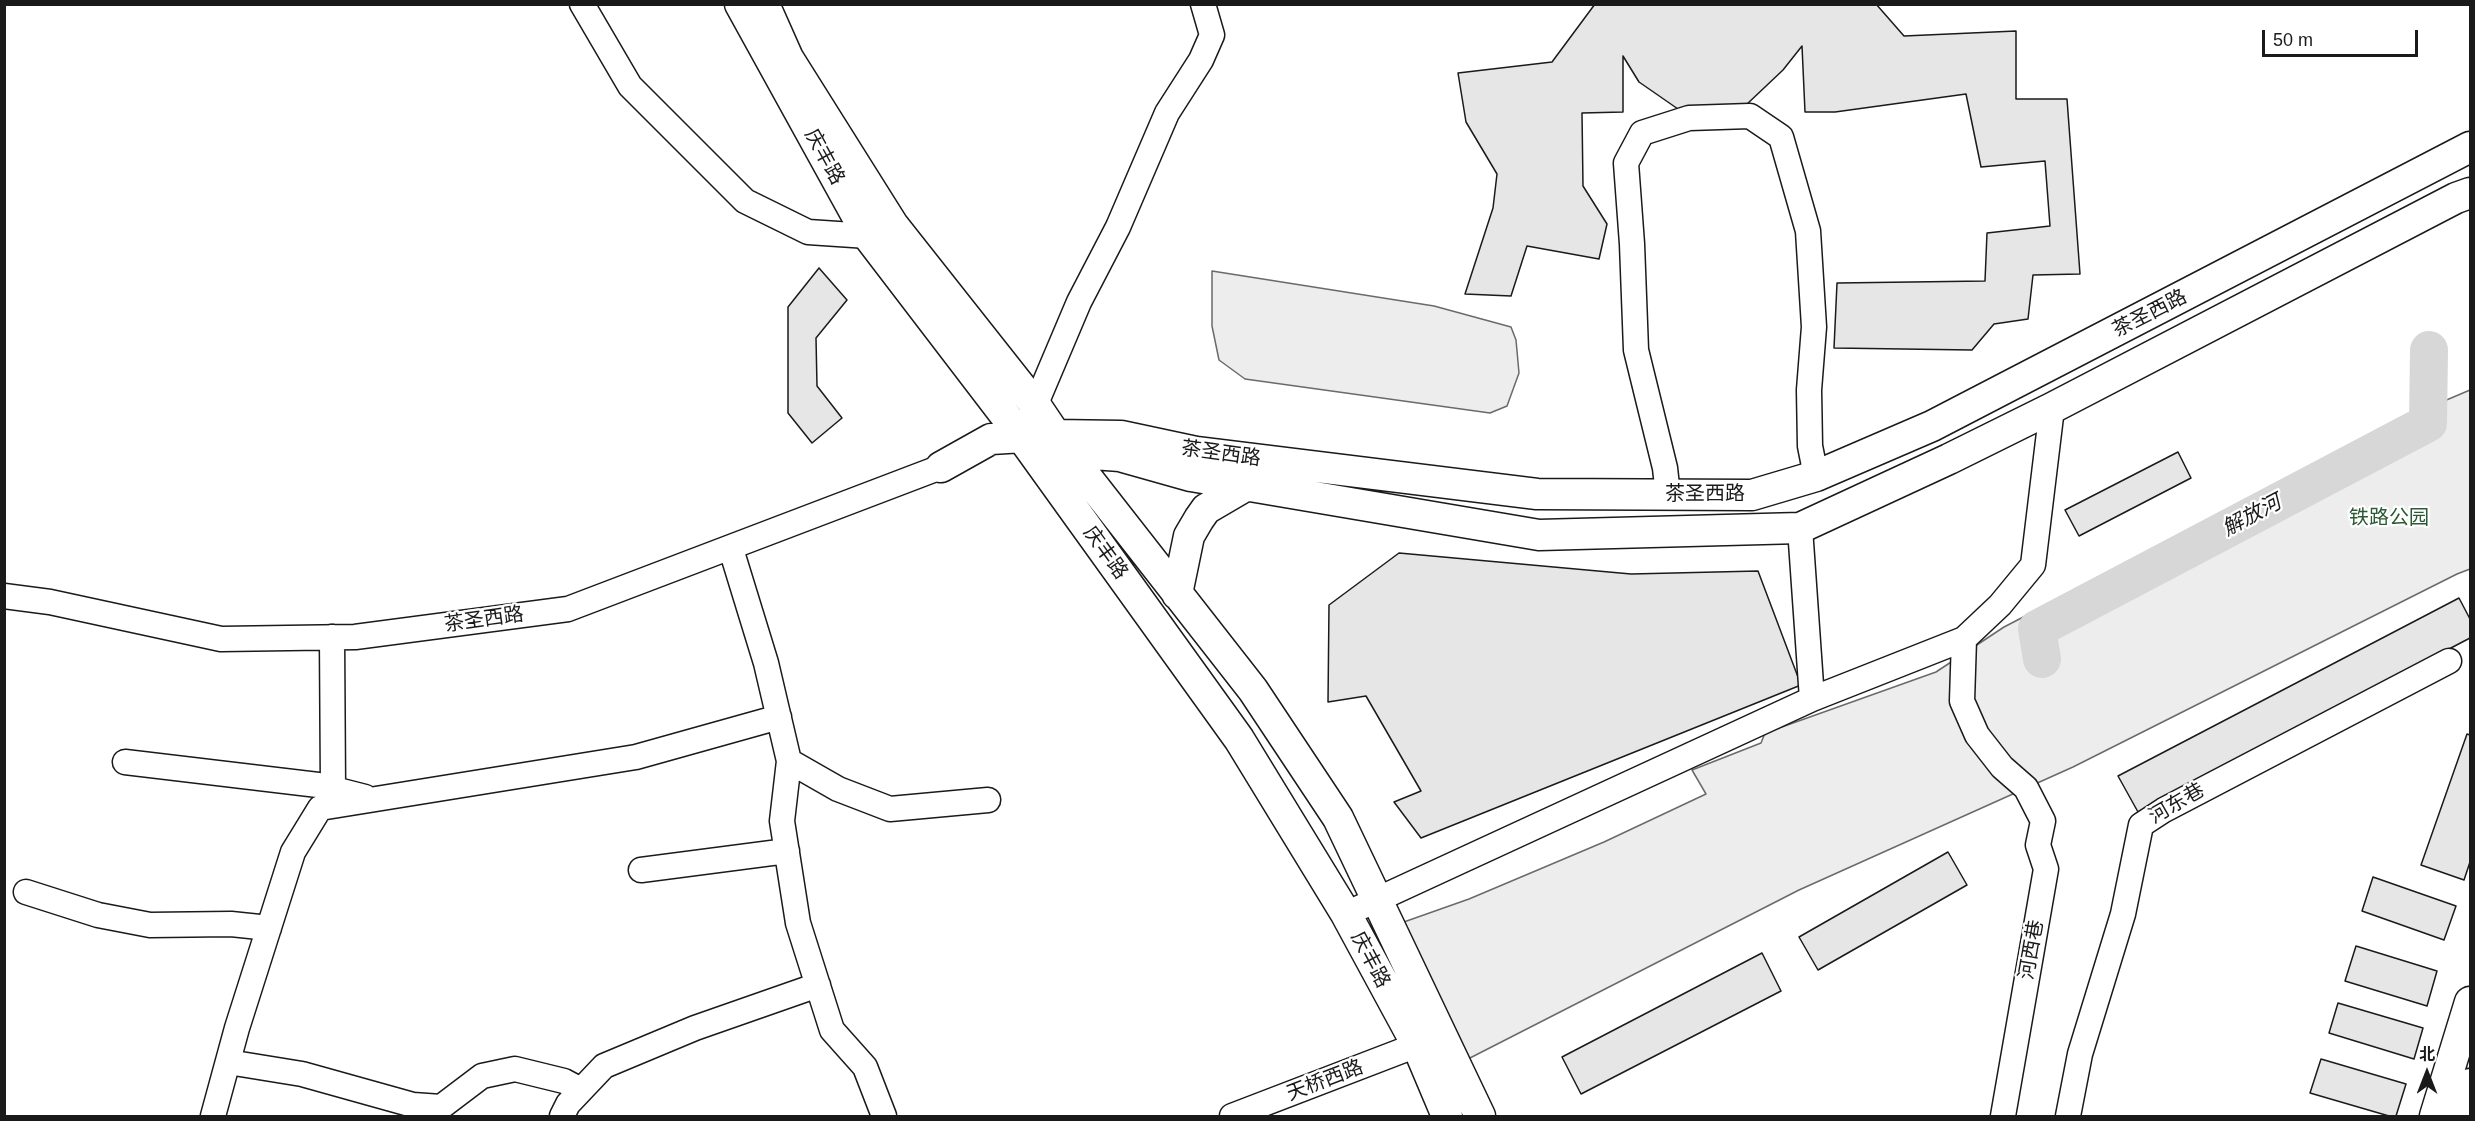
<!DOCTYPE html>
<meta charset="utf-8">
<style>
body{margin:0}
#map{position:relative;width:2475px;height:1121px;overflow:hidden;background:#fff;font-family:Helvetica,"Noto Sans SC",sans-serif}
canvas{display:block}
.frame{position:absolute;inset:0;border:6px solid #1a1a1a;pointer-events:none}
.north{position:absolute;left:2397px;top:1043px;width:60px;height:60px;-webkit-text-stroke:4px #fff;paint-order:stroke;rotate:0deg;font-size:16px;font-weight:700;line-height:24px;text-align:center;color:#1a1a1a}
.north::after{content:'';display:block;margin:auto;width:21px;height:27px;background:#1a1a1a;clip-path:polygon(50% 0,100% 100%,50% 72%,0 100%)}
.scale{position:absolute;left:2262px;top:30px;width:156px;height:27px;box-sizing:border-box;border:3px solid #1a1a1a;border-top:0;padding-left:8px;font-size:18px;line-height:21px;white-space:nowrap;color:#1a1a1a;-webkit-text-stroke:4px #fff;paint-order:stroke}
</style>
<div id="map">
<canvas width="2475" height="1121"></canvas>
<div class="frame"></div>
<div class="north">北</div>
<div class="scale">50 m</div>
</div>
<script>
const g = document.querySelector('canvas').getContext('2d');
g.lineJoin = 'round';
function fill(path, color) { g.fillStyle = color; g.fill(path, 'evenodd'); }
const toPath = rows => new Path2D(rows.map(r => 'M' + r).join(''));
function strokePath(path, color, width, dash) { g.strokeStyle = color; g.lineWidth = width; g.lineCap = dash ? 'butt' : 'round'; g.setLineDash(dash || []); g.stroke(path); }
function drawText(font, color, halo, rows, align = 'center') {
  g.font = font + ' Helvetica,"Noto Sans SC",sans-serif'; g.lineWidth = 4.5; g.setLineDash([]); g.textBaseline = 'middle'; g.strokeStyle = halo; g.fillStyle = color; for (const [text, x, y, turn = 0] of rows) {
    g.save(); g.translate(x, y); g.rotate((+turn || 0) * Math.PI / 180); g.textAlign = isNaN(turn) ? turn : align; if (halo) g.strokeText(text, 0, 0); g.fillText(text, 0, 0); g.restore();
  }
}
const built = toPath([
 [1212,271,1434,306,1511,327,1516,340,1519,373,1507,406,1490,413,1245,379,1219,360,1212,326,1212,271],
 [2470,390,2470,569,2457,574,2073,767,1799,890,1468,1059,1401,923,1469,899,1604,842,1706,794,1692,770,1761,743,1765,733,1936,672,2004,627,2430,407,2470,390]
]);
fill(built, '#ededed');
strokePath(built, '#6a6a6a', 1.5);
strokePath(toPath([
 [2042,659,2037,629,2428,423,2429,350]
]), '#d7d7d7', 38);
const building = toPath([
 [1595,4,1876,4,1904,36,2016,31,2016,99,2067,99,2080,274,2033,275,2028,319,1994,324,1972,350,1834,348,1837,283,1985,281,1987,233,2050,226,2045,161,1981,167,1966,94,1835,112,1805,112,1802,46,1783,70,1746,105,1678,109,1639,82,1623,56,1623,112,1582,113,1583,186,1607,224,1599,259,1527,246,1511,296,1465,294,1493,208,1497,174,1466,122,1458,73,1552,62,1595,4],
 [819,268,847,300,816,338,817,386,842,418,812,443,788,413,788,307,819,268],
 [2178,452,2191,478,2079,536,2065,510,2178,452],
 [1399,553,1631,574,1758,571,1801,685,1421,838,1394,802,1421,791,1366,696,1328,702,1329,605,1399,553],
 [2459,598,2470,619,2470,638,2138,812,2118,776,2459,598],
 [2467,734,2470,735,2470,862,2464,880,2421,865,2467,734],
 [1948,852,1967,885,1818,970,1799,937,1948,852],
 [2373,877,2456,906,2444,940,2362,911,2373,877],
 [2356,946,2437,971,2427,1006,2345,981,2356,946],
 [1762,953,1781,991,1581,1094,1562,1057,1762,953],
 [2338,1003,2423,1028,2414,1059,2329,1033,2338,1003],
 [2321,1059,2406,1084,2396,1116,2389,1116,2310,1093,2321,1059]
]);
fill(building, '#e6e6e6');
strokePath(building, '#1a1a1a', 1.5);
const minor = toPath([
 [582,4,630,86,745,201,808,232,868,236],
 [1029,420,1079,302,1118,227,1167,113,1201,60,1212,35,1203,4],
 [1668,495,1665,468,1636,350,1632,244,1626,163,1642,133,1689,118,1750,116,1781,137,1808,231,1814,327,1809,390,1810,446,1816,476],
 [731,549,766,663,789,761,782,821,798,923,832,1030,865,1067,884,1116],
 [4,596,50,602,221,639,355,637,568,609,941,467],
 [332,637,333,789],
 [1964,639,1962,701,1977,735,2002,767,2026,788,2043,821,2038,845,2046,869,2003,1116],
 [1812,699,1964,639,2000,605,2033,565,2052,408],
 [789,761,838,789,890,809,988,800],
 [125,762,318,785,365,797],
 [641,870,787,851],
 [26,892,98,915,150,925,231,924,269,928],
 [1346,914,1812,699,1800,528],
 [228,1062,302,1074,413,1105,441,1107,482,1076,515,1069,564,1081,581,1090],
 [213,1116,237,1028,293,852,320,808,636,757,779,717],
 [562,1116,568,1104,604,1066,695,1028,818,985],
 [1232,1116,1417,1045],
 [2068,1116,2080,1054,2123,914,2141,825,2164,810,2449,661]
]);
const major = toPath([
 [740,4,868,236,1021,436,1239,739,1346,914,1417,1045,1447,1116],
 [764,4,788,58,893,225,1036,406,1067,452,1253,690,1338,818,1480,1116],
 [1093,454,1120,456,1191,476,1539,535,1800,528,1949,459,2052,408,2456,198,2470,193],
 [941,467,991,439,1056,435,1121,436,1196,452,1537,494,1752,495,1816,476,1932,426,2470,147],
 [1177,594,1189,536,1199,519,1206,509,1247,485],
 [2435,1116,2470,1002],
 [2460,1116,2470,1084]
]);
strokePath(minor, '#1a1a1a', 27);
strokePath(major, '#1a1a1a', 33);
strokePath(minor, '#fff', 24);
strokePath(major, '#fff', 30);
drawText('20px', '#1a1a1a', '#fff', [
 ["庆丰路",824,157,61],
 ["茶圣西路",2150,314,-27],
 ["茶圣西路",1221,454,8],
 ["茶圣西路",1705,494],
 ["庆丰路",1105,553,54],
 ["茶圣西路",484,620,-8],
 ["河东巷",2177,804,-30],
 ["河西巷",2032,950,-80],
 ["庆丰路",1370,960,62],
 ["天桥西路",1325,1081,-21]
]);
drawText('20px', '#2b5a34', '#fff', [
 ["铁路公园",2389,518]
]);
drawText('italic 21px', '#1a1a1a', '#fff', [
 ["解放河",2252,516,-28]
]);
</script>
